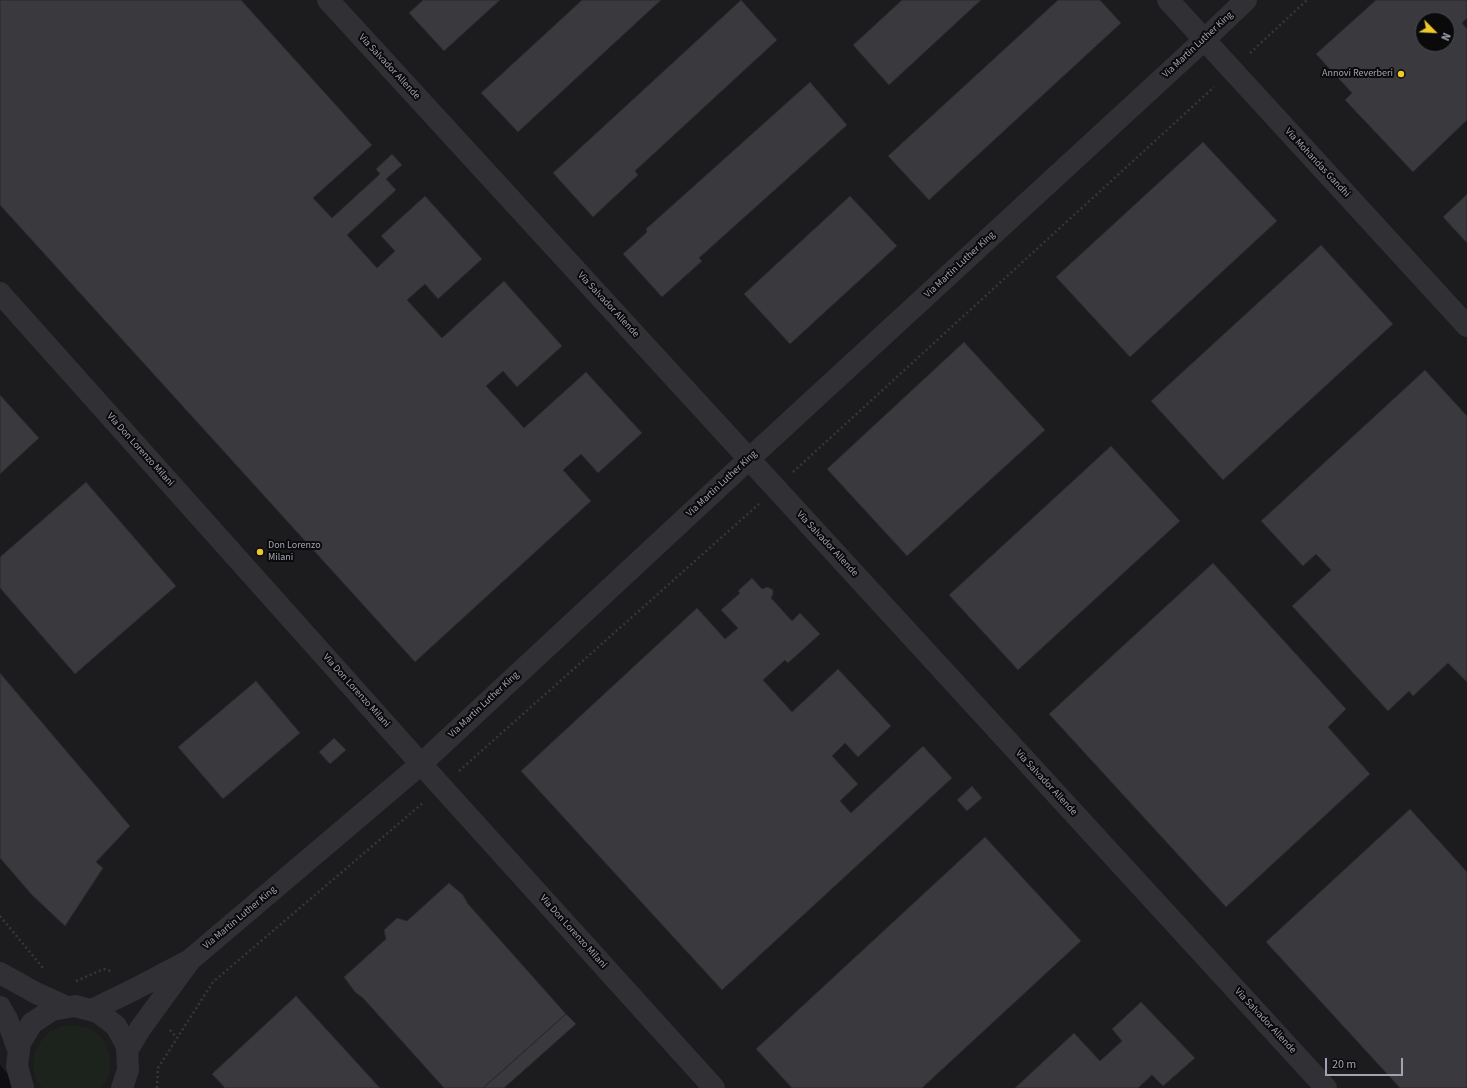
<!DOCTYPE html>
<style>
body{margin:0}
#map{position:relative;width:1467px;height:1088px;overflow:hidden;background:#0f0f11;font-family:"Source Sans 3",sans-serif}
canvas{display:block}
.north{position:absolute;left:1415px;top:12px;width:40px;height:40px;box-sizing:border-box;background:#0a0a0b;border:1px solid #46474d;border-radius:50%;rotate:114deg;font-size:11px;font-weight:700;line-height:16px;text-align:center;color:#a0a3b1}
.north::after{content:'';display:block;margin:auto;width:14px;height:18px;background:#eec929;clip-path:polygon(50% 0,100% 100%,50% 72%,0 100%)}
.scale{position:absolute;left:1325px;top:1058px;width:78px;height:18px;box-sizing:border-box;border:2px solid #a0a3b1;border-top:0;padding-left:5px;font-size:12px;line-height:14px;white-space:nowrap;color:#a0a3b1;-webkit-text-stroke:3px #0a0a0b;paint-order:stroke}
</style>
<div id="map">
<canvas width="1467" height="1088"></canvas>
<div class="north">N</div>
<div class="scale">20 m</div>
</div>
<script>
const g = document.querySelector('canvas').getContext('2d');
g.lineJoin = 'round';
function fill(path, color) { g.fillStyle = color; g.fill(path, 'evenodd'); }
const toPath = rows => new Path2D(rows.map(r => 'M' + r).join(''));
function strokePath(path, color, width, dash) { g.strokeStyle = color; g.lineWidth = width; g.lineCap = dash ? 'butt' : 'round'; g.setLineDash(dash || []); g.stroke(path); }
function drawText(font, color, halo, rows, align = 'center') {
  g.font = font + ' "Source Sans 3",sans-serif'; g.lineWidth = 4; g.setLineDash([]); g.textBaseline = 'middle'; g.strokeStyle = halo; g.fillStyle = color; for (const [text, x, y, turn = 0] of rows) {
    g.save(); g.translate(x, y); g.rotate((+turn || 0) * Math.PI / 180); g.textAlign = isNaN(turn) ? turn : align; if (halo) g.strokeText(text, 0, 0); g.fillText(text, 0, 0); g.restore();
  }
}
fill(toPath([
 [0,0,1467,0,1467,1088,19,1088,0,1065],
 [1423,20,1447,20,1447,44,1423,44]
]), '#1c1b1d');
fill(toPath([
 [75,1025,88,1028,99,1035,106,1045,110,1057,110,1070,106,1082,101,1088,42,1088,36,1079,33,1066,35,1052,41,1041,50,1031,62,1026]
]), '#1c231d');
const building = toPath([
 [0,0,241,0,372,145,313,198,332,218,380,174,376,169,392,154,402,165,386,179,396,190,347,235,377,268,395,251,381,236,425,196,482,259,438,299,425,284,407,300,442,338,504,281,562,346,517,387,503,371,486,386,524,428,586,372,642,433,598,473,581,454,563,470,591,501,415,662,0,205,0,0],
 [423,0,500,0,444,51,409,13,423,0],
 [582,0,661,0,518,132,481,93,582,0],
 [741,0,777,40,635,171,638,175,593,217,553,173,741,0],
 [902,0,981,0,889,85,853,45,902,0],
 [1058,0,1100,0,1121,23,929,200,888,156,1058,0],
 [1376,0,1467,0,1467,18,1462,23,1467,29,1467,120,1413,172,1345,100,1352,93,1316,54,1376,0],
 [1423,20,1447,20,1447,44,1423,44,1423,20],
 [810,82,847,125,699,258,702,261,662,297,623,254,647,232,646,229,810,82],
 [1203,142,1277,221,1130,357,1056,277,1203,142],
 [1467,194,1467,243,1443,217,1467,194],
 [850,196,897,246,790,344,744,294,850,196],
 [1321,245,1393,324,1223,480,1151,401,1321,245],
 [964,342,1045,430,907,556,827,469,964,342],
 [1425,370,1467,416,1467,682,1448,663,1413,696,1409,691,1388,711,1292,606,1331,570,1316,554,1303,566,1261,521,1425,370],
 [0,395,39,438,0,474,0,395],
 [1111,446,1180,521,1018,670,949,595,1111,446],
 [86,482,176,586,75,674,0,588,0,557,86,482],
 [1213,563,1346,709,1328,727,1370,774,1226,907,1049,714,1213,563],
 [752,578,762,589,768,587,773,590,773,594,771,598,792,621,800,613,820,634,788,663,785,660,763,680,792,712,838,669,891,726,858,757,845,743,832,756,858,784,840,801,851,813,923,746,952,778,722,990,521,771,697,608,725,639,738,628,721,610,740,593,738,591,752,578],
 [0,673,130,826,96,862,103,868,65,926,32,895,0,858,0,673],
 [256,681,300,733,223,799,178,747,256,681],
 [334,738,346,750,330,764,319,752,334,738],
 [972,786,982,798,967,811,957,800,972,786],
 [1410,809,1467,872,1467,1088,1400,1088,1266,942,1410,809],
 [985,837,1081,941,922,1088,792,1088,756,1049,985,837],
 [449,883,463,895,468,904,566,1014,483,1088,444,1088,363,998,355,992,344,977,386,939,384,930,397,918,407,921,449,883],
 [296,996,380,1088,225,1088,212,1074,296,996],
 [1141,1002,1195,1058,1163,1086,1152,1075,1138,1088,1015,1088,1074,1033,1100,1061,1122,1041,1112,1029,1141,1002],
 [566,1014,576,1024,504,1088,483,1088,566,1014]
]);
fill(building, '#3a393e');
strokePath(building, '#2a292d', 1);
strokePath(toPath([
 [1250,53,1307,0],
 [793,472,1214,87],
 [459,771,759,504],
 [0,916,43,968],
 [76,981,104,969,113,972],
 [170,1030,177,1038],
 [157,1088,158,1068,213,982,424,802]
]), '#36373c', 2.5, [2, 3]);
strokePath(toPath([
 [328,0,1326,1088],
 [1168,0,1467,326],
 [0,293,421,764,714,1088],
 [0,973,36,993,67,1007],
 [0,1007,7,1019,19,1052],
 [92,1010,135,989,190,960,421,764,749,459,1204,40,1246,0],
 [127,1051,140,1029,188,963],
 [23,1088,17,1066,20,1043,32,1023,52,1010,75,1006,98,1012,116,1026,127,1046,128,1070,122,1088]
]), '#303035', 22);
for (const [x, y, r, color] of [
 [1401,74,4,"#eec929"],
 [260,552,4,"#eec929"]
]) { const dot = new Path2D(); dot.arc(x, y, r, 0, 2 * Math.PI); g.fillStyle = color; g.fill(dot); strokePath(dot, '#0a0a0b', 1.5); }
drawText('10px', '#a0a3b1', '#0a0a0b', [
 ["Via Martin Luther King",1198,45,-43],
 ["Via Salvador Allende",389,67,47],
 ["Via Mohandas Gandhi",1317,163,47],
 ["Via Martin Luther King",960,265,-43],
 ["Via Salvador Allende",608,305,47],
 ["Via Don Lorenzo Milani",140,450,48],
 ["Via Martin Luther King",722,484,-43],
 ["Via Salvador Allende",827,544,47],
 ["Via Don Lorenzo Milani",356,691,48],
 ["Via Martin Luther King",484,705,-43],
 ["Via Salvador Allende",1046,783,47],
 ["Via Martin Luther King",240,918,-40],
 ["Via Don Lorenzo Milani",573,932,48],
 ["Via Salvador Allende",1265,1021,47]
]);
drawText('10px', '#a0a3b1', '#0a0a0b', [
 ["Annovi Reverberi",1393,74],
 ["Don Lorenzo",268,546,"left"],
 ["Milani",268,558,"left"]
], 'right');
</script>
